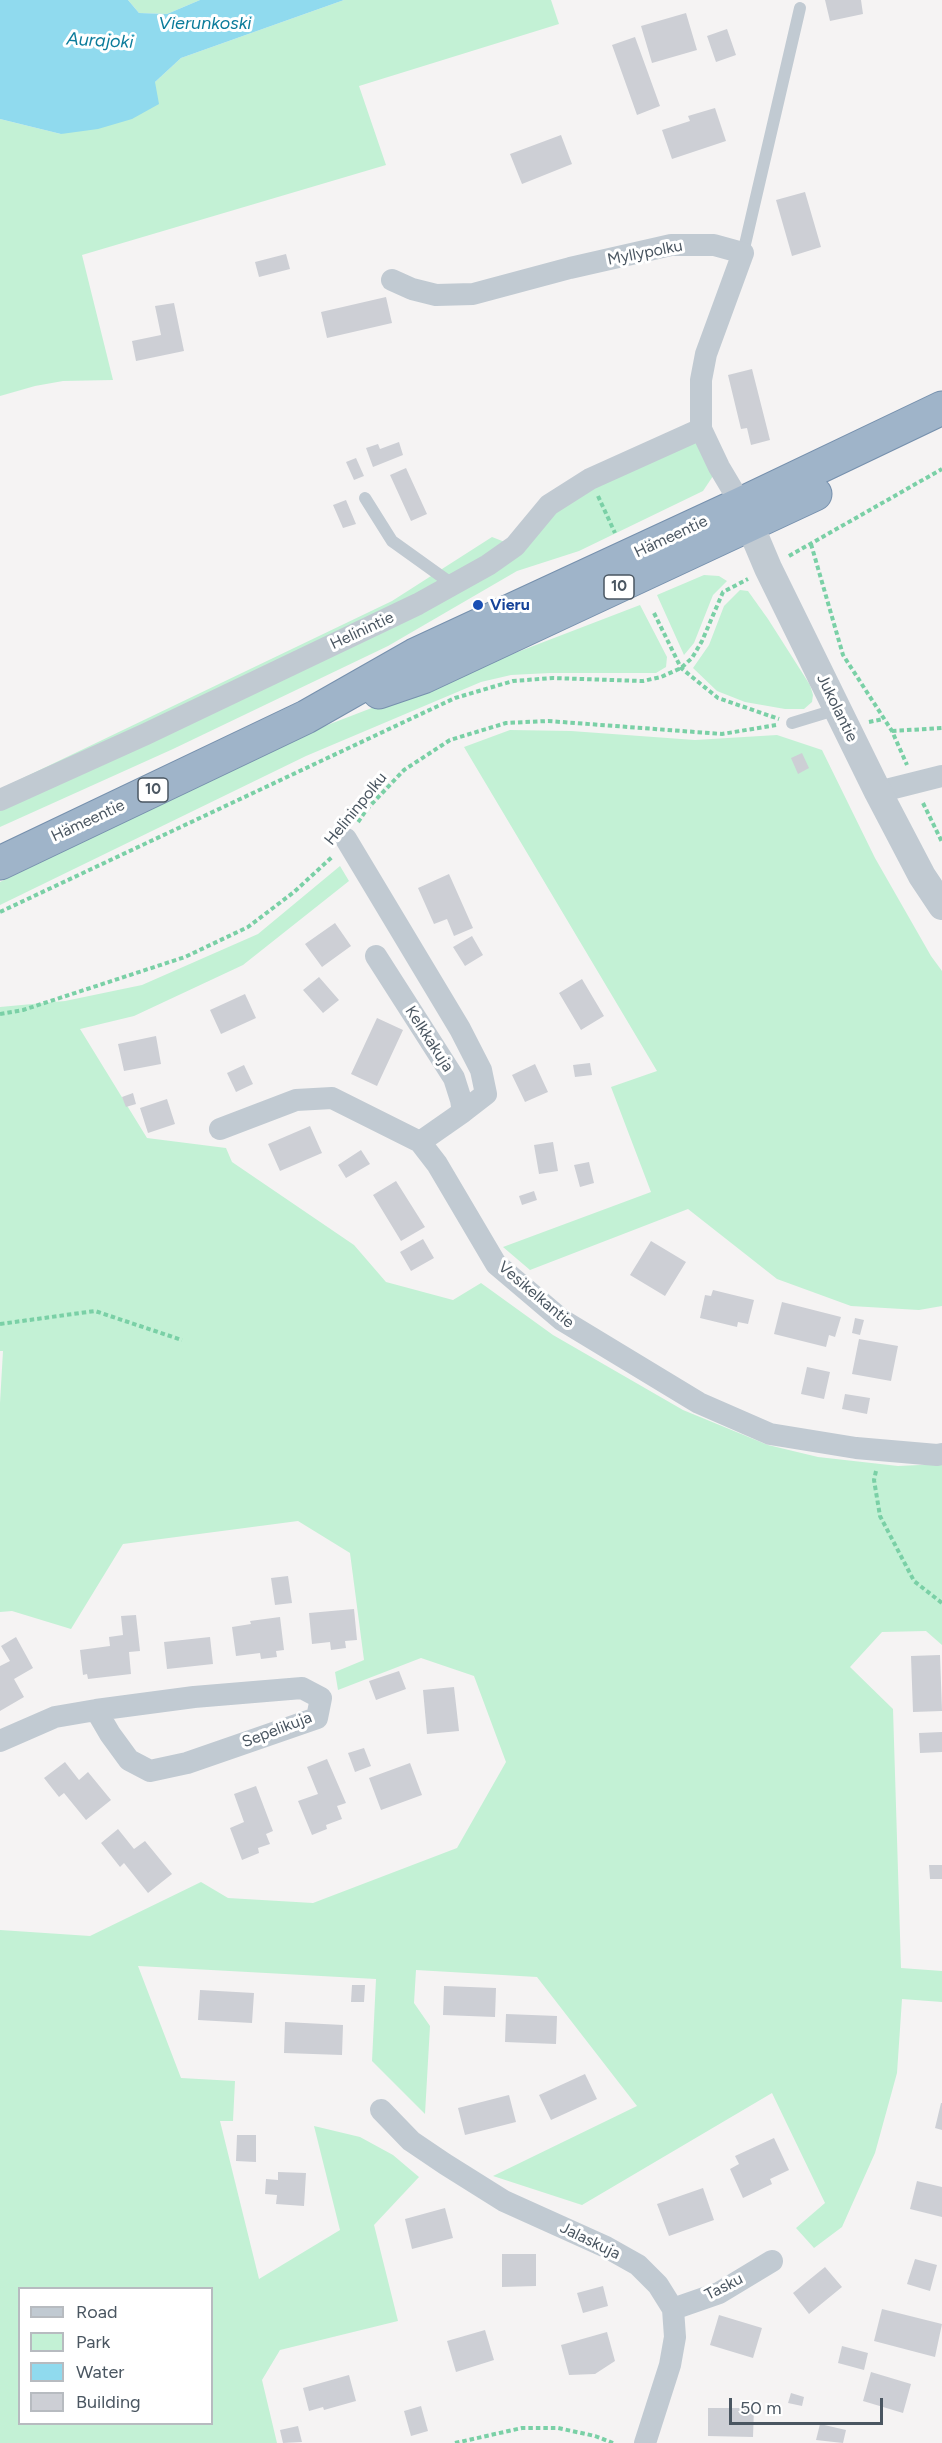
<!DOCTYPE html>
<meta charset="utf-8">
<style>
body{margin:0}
#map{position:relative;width:942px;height:2443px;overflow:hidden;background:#f5f3f3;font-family:Figtree,sans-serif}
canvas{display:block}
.legend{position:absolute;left:18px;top:2287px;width:195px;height:138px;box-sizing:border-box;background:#fff;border:2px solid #b7bbc0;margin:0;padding:8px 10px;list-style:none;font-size:18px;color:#4a5661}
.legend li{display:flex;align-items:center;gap:12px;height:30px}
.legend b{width:30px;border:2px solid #b7bbc0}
.scale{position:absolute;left:729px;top:2398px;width:154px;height:27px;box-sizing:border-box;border:3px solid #4a5661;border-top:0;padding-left:8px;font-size:18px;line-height:21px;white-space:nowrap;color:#4a5661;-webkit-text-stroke:4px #fff;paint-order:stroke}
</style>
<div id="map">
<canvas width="942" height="2443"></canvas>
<ul class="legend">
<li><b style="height:8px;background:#c1cad2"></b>Road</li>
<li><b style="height:16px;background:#c3f1d5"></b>Park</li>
<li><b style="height:16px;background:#90daee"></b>Water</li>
<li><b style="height:16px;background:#cdcfd5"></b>Building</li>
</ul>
<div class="scale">50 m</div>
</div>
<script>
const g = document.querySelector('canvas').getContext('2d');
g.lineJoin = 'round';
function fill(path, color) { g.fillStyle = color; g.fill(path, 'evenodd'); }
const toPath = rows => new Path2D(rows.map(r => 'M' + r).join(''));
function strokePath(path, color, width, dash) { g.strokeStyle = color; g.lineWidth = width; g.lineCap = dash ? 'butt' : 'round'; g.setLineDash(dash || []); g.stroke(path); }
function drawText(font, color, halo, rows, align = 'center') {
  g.font = font + ' Figtree,sans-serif'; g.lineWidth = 6; g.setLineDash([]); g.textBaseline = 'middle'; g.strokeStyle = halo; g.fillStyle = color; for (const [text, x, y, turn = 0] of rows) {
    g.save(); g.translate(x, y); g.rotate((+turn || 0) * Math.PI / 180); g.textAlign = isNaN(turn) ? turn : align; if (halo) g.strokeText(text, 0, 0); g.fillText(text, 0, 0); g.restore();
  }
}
fill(toPath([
 [128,0,200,0,167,14,139,13],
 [344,0,551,0,559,24,359,86,386,165,82,255,113,380,63,381,35,386,0,396,0,119,61,134,155,82,181,58],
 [701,429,719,467,703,491,579,551,517,571,388,646,173,749,0,827,0,789,392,601,492,537,515,546,590,479],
 [704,575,719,576,727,581,713,595,694,643,684,655,657,595],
 [740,590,748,591,768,619,810,685,813,695,812,702,804,709,785,709,745,702,717,691,693,668,709,645,724,606],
 [640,605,667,657,666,667,656,673,550,673,511,675,481,682,306,756,0,905,0,882,304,734],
 [510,730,571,731,695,740,777,735,822,750,875,858,931,956,942,971,942,1306,919,1310,851,1306,777,1279,688,1209,530,1270,503,1247,651,1192,611,1087,657,1071,464,747],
 [340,866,349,881,243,965,134,1016,80,1029,147,1138,226,1148,232,1162,354,1245,386,1282,453,1300,481,1283,553,1335,683,1410,768,1445,818,1457,898,1466,942,1464,942,1645,926,1631,882,1632,850,1667,893,1709,901,1968,942,1971,942,2002,902,1999,897,2073,875,2153,842,2227,814,2248,796,2228,825,2203,772,2093,582,2205,493,2176,637,2106,537,1977,416,1970,414,2003,430,2026,425,2114,372,2061,376,1979,138,1966,181,2078,235,2081,233,2121,220,2121,259,2279,340,2230,314,2126,360,2137,393,2155,419,2177,374,2225,398,2321,280,2350,262,2380,277,2443,0,2443,0,1930,90,1936,201,1882,228,1898,313,1903,457,1848,506,1762,474,1676,421,1658,338,1690,335,1672,364,1660,350,1553,298,1521,123,1544,71,1629,12,1611,0,1612,0,1403,3,1351,0,1351,0,1007,65,1001,142,985,258,934],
 [20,2288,212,2288,212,2424,20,2424]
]), '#c3f1d5');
fill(toPath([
 [0,0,128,0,139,13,167,14,200,0,344,0,181,58,155,82,159,104,132,119,98,129,61,134,0,119]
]), '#90daee');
fill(toPath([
 [825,0,861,0,863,14,830,21],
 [686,13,697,50,652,63,641,26],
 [727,29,736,55,716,62,707,36],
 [635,37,660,106,637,115,612,45],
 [715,108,726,141,672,159,662,130,690,121,688,116],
 [561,135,572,164,522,184,510,154],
 [805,192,821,247,792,256,776,200],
 [286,254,290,269,259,277,255,262],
 [386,297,392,323,327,338,321,312],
 [174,303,184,351,136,361,132,341,161,335,155,306],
 [752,369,770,440,751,445,747,428,741,429,728,375],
 [399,442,403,455,373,467,366,448,378,444,380,449],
 [356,458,364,476,354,480,346,462],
 [406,468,427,514,411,521,390,475],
 [346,500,356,524,343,528,333,505],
 [802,753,809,768,798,774,791,758],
 [449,874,473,928,454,936,447,919,434,924,418,888],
 [335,923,351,946,322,967,305,944],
 [472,936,483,955,465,966,453,947],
 [319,977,339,1000,323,1013,303,990],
 [582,979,604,1016,581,1030,559,993],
 [245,994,256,1018,221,1034,210,1010],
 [377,1018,403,1030,377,1086,351,1074],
 [156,1036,161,1064,124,1071,118,1044],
 [590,1063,592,1075,575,1077,573,1065],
 [535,1064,548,1092,525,1102,512,1075],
 [244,1065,253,1084,236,1092,227,1073],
 [133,1093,136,1104,126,1107,122,1097],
 [167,1099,175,1124,148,1133,140,1108],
 [310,1126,322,1153,280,1171,268,1144],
 [553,1142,558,1171,539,1174,534,1145],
 [361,1150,370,1164,346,1178,338,1165],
 [589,1162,594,1183,580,1187,574,1165],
 [396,1181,425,1227,401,1241,373,1195],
 [534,1191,537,1200,522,1205,519,1196],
 [423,1239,434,1258,411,1271,400,1252],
 [651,1241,686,1262,665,1296,630,1275],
 [713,1290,754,1300,748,1324,738,1322,737,1327,700,1318,705,1295,711,1296],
 [782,1302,841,1317,835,1337,829,1335,826,1347,774,1334],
 [855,1318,864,1320,860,1335,852,1333],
 [859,1339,898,1346,891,1381,852,1374],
 [807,1367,830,1372,824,1399,801,1394],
 [845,1394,870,1398,867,1414,842,1409],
 [288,1576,292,1603,275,1605,271,1578],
 [354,1609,357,1640,345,1641,346,1648,331,1650,330,1642,312,1644,309,1613],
 [136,1615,140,1651,129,1652,131,1674,88,1679,87,1674,83,1675,80,1650,110,1646,109,1637,123,1635,121,1616],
 [280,1617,284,1650,276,1651,277,1657,261,1659,260,1653,236,1656,232,1627,251,1624,250,1621],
 [16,1637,33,1668,14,1679,24,1697,0,1711,0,1666,10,1661,1,1646],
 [210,1637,213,1664,167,1669,164,1642],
 [940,1655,942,1711,913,1712,911,1656],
 [399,1671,406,1689,376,1700,369,1681],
 [454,1687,459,1731,427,1734,423,1690],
 [942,1732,942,1752,920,1753,919,1733],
 [364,1748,371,1766,355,1772,348,1753],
 [327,1759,346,1803,337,1806,342,1819,326,1825,327,1829,312,1835,298,1801,318,1794,307,1767],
 [65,1762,79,1780,88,1772,111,1800,86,1820,64,1793,59,1797,44,1778],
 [410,1763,422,1795,381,1810,369,1778],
 [256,1786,273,1831,266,1834,270,1844,258,1848,259,1853,242,1860,230,1828,244,1822,234,1794],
 [118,1829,134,1849,145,1841,172,1874,148,1893,124,1863,120,1867,101,1843],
 [929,1865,942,1865,942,1879,930,1879],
 [352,1985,365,1985,364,2002,351,2002],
 [444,1986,496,1988,495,2017,443,2015],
 [200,1990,254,1993,252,2023,198,2020],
 [506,2014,557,2016,556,2044,505,2042],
 [285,2022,343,2025,342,2055,284,2053],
 [585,2074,597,2099,551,2120,539,2095],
 [509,2095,516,2122,465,2135,458,2108],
 [941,2103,942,2103,942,2130,935,2128],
 [237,2135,256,2135,256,2162,236,2161],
 [774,2138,789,2170,770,2179,772,2184,743,2198,730,2169,739,2164,735,2156],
 [278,2172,306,2173,304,2206,276,2204,277,2195,265,2194,266,2179,278,2180],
 [917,2181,942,2187,942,2217,910,2209],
 [703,2188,714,2220,669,2236,657,2204],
 [445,2208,453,2238,412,2249,405,2219],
 [502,2254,536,2254,536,2286,502,2287],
 [915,2259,937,2265,930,2291,907,2284],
 [825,2267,842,2287,809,2314,793,2293],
 [603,2286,608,2306,583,2313,577,2293],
 [882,2309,942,2324,935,2357,874,2341],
 [719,2315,762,2328,753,2358,710,2345],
 [485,2330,494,2360,456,2372,447,2341],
 [607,2332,615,2361,595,2374,569,2375,561,2345],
 [842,2346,868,2353,864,2370,838,2363],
 [871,2372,911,2384,903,2413,863,2401],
 [349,2375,356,2401,324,2410,323,2407,309,2411,303,2388],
 [791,2393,804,2397,802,2406,788,2403],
 [421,2406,428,2431,411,2436,404,2411],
 [708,2408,754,2408,753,2437,708,2436],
 [820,2424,846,2430,843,2443,816,2440],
 [298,2426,302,2442,283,2443,280,2430]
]), '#cdcfd5');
const trunk = toPath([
 [379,692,423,677,815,494],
 [0,863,306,717,415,655,741,504,942,408]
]);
strokePath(trunk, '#7690ad', 35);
strokePath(toPath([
 [598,496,615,533],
 [811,544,843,655,892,731,907,765],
 [789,556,942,469],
 [654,613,681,668,718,698,779,719],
 [869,722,883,719],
 [892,731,942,728],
 [923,803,942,842],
 [358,822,367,809,404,770,450,740,506,723,548,721,722,734,776,725],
 [0,912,455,698,513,681,553,678,643,681,661,677,681,668,692,658,702,641,723,592,748,579],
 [0,1014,23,1010,185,957,248,927,294,892,332,857],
 [0,1324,95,1311,182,1340],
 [876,1471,874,1480,880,1516,914,1581,942,1603],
 [455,2443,522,2428,558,2428,595,2436,613,2443]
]), '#7ad0a6', 4, [4.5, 3]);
strokePath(toPath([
 [743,253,800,8],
 [365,498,392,541,452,584],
 [792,723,838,709]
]), '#c1cad2', 12);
strokePath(toPath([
 [392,280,412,289,436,295,473,294,570,268,671,245,714,245,743,253,706,354,701,380,701,429,719,467,741,504],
 [878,792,942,776],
 [0,800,146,734,418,604,488,565,515,546,549,505,590,479,701,429],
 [346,839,460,1029,481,1070,486,1094,464,1111],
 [376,956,454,1078,461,1100,463,1112,420,1142],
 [220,1129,296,1100,332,1098,420,1142,437,1164,496,1264,562,1320,699,1403,770,1434,856,1448,937,1455,942,1454],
 [0,1741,55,1717,96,1710,194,1697,302,1688,321,1698,317,1718,187,1763,150,1771,129,1760,110,1734,96,1710],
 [381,2110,411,2141,445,2164,504,2201,606,2247,638,2265,658,2285,673,2309,675,2337,670,2365,645,2443],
 [673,2309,719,2293,772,2261]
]), '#c1cad2', 22);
strokePath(toPath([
 [741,504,768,568,878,792,922,876,942,906]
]), '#c1cad2', 28);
strokePath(trunk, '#9fb4c9', 33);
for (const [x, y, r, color] of [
 [478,605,6,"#1a4fb4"]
]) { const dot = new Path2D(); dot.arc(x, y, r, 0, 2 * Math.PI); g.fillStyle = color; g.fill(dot); strokePath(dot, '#fff', 2); }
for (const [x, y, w] of [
 [619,587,30],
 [153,790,30]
]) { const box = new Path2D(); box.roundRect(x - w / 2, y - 12, w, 24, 4.5); g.fillStyle = '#fff'; g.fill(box); strokePath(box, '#4a5661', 1.5); }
drawText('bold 15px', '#4a5661', null, [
 ["10",619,587],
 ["10",153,790]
]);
drawText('16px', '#4a5661', '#fff', [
 ["Myllypolku",645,253,-11],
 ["Hämeentie",671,537,-25],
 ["Helinintie",362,631,-25],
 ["Jukolantie",837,708,64],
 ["Helininpolku",356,809,-51],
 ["Hämeentie",88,821,-25],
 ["Kelkkakuja",429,1039,57],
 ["Vesikelkantie",536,1295,40],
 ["Sepelikuja",277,1730,-21],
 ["Jalaskuja",590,2241,26],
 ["Tasku",724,2287,-27]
]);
drawText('bold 16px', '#164399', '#fff', [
 ["Vieru",490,605]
], 'left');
drawText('italic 18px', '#0c7c9b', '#fff', [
 ["Vierunkoski",205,24],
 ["Aurajoki",100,41,3]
]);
</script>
